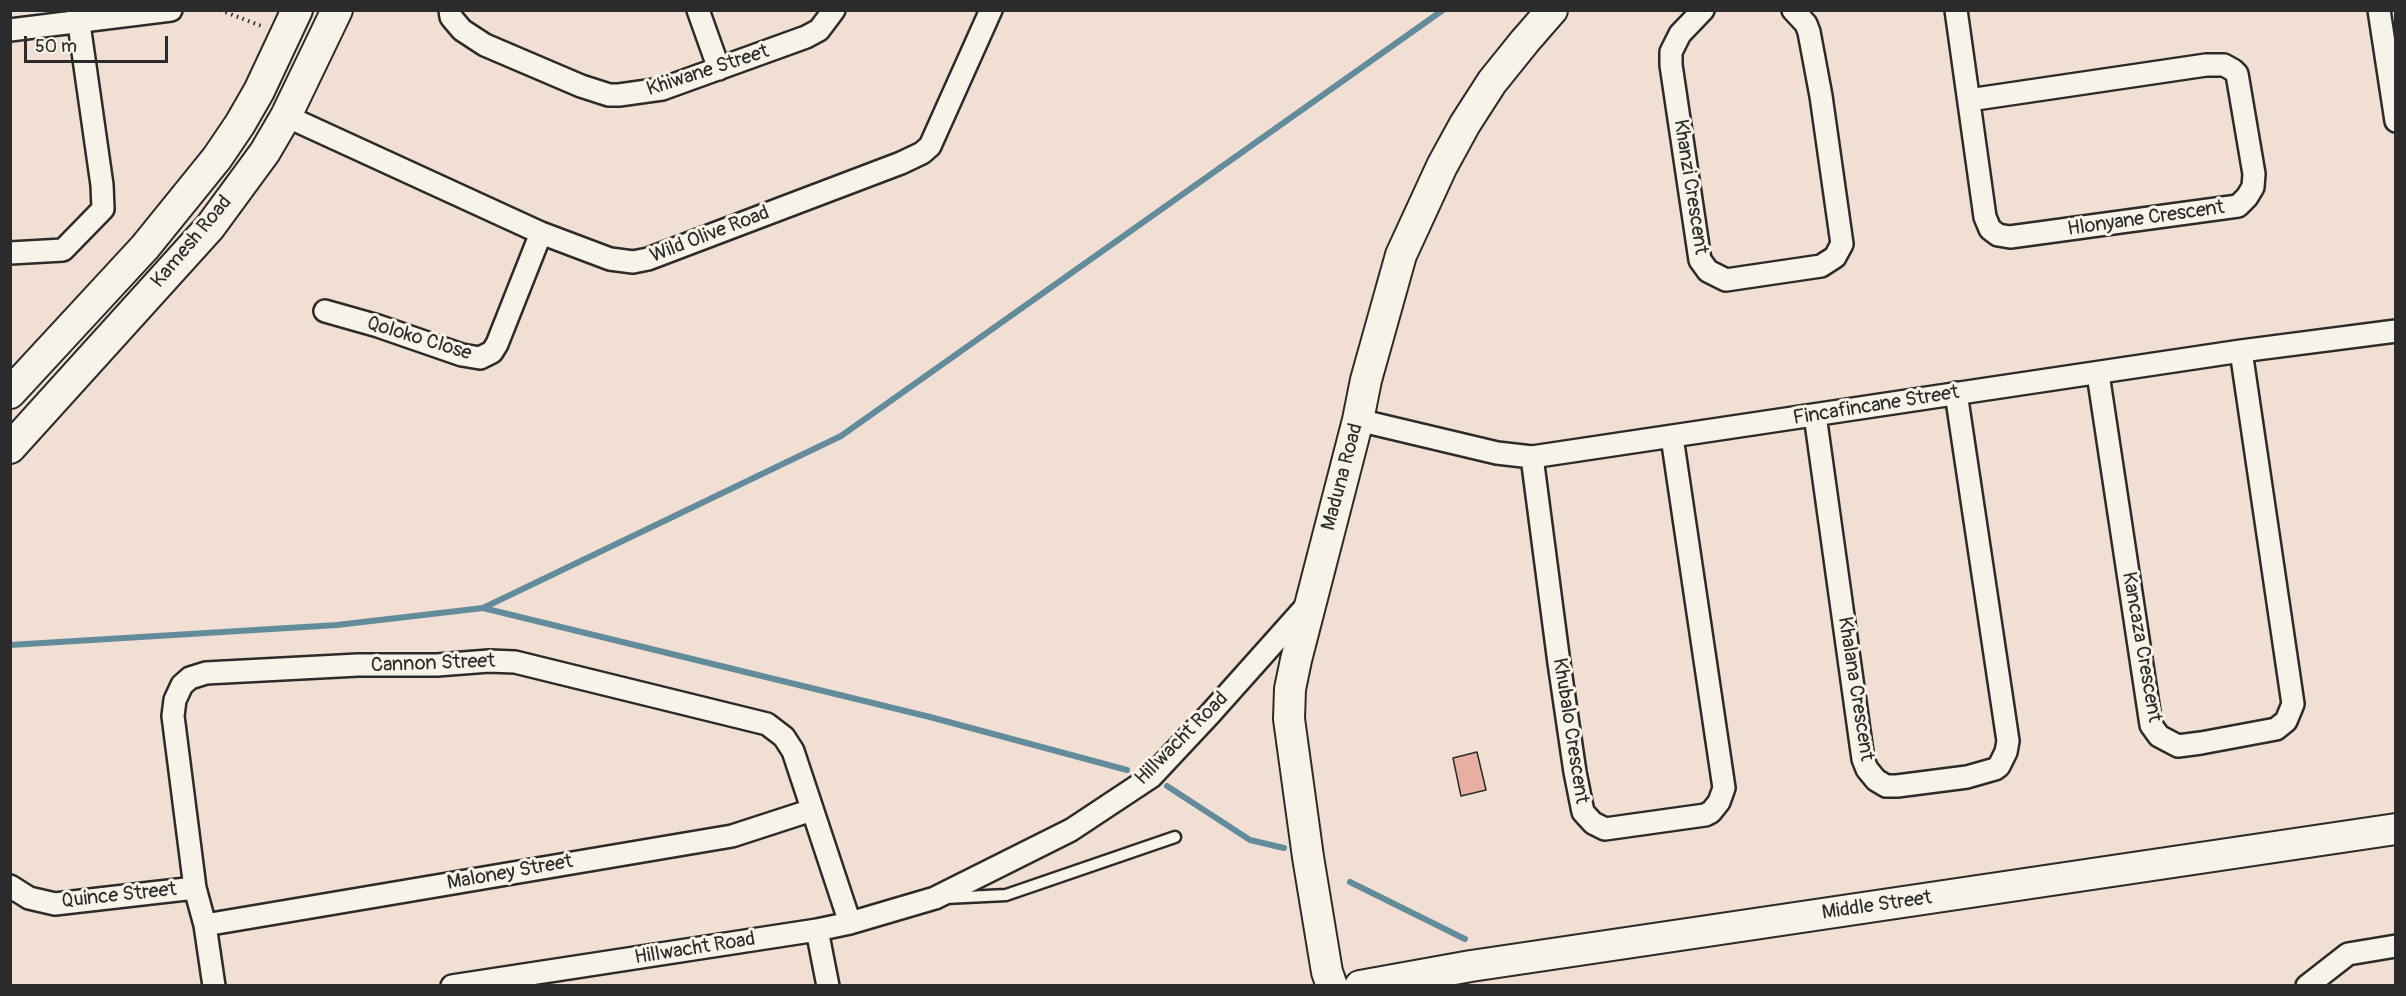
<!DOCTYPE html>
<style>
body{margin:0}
#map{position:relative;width:2406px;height:996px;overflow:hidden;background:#f2dfd3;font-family:Pangolin,sans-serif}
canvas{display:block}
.frame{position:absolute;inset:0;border:12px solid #2b2b2b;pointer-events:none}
.scale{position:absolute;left:24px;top:36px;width:144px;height:27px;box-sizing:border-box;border:3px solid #2b2b2b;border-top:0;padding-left:8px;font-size:18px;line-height:21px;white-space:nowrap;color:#2b2b2b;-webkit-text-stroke:4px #f7f3e8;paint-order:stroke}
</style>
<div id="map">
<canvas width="2406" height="996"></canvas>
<div class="frame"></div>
<div class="scale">50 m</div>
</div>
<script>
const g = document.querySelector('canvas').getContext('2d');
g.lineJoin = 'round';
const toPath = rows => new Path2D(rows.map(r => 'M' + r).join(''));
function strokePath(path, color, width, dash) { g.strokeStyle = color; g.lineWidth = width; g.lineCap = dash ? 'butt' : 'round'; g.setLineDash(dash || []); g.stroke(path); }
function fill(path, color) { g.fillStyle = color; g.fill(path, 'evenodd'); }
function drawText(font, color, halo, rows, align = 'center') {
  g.font = font + ' Pangolin,sans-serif'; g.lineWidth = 6; g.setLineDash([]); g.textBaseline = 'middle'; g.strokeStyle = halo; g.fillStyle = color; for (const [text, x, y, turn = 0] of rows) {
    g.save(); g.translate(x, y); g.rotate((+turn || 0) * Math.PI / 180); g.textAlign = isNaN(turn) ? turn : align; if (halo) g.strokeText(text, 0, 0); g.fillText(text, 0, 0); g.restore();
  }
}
strokePath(toPath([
 [483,608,930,717,1127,770],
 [10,645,337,625,483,608,841,436,1443,10],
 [1167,786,1250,840,1284,848],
 [1350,882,1465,939]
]), '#628c9c', 6);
const building = toPath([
 [1477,752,1486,790,1461,796,1453,758,1477,752]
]);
fill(building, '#e8afa1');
strokePath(building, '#2b2b2b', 1.5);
const lane = toPath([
 [945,898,1006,895,1175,837]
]);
const street = toPath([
 [450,10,451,17,462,30,485,45,581,86,609,95,619,95,662,89,806,37,819,30,834,10],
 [698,10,719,69],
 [1703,10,1680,34,1671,52,1671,65,1700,260,1708,271,1726,280,1821,266,1835,257,1842,244,1821,96,1809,32,1806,24,1793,10],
 [1956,10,1985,217,1990,229,1998,235,2010,237,2238,206,2247,197,2253,187,2254,174,2237,74,2233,70,2224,65,2206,65,1969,100],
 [2379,10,2396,121],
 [10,30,171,10],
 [286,116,541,233,610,259,633,262,648,259,901,163,922,153,930,146,991,10],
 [10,253,63,250,103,209,102,185,77,10],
 [325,311,378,326,462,355,480,358,492,352,497,344,541,233],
 [2098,374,2151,725,2159,736,2178,746,2201,743,2276,729,2286,721,2293,704,2241,351],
 [1815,415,1863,759,1867,769,1876,780,1886,786,1897,786,1967,777,1995,769,1999,766,2006,752,2008,741,1956,393],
 [1358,420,1497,453,1532,457,2241,351,2396,331],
 [1532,457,1559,663,1575,772,1583,812,1593,823,1605,829,1705,815,1711,812,1719,802,1724,788,1672,437],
 [10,886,29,898,55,904,195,888],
 [205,925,732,836,812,810],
 [817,930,828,986],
 [214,986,205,925,195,888,173,716,175,700,182,685,190,678,206,673,358,665,437,665,489,661,515,662,767,724,784,737,793,751,850,923],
 [452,986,817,930,850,923,935,898,1071,830,1151,777,1210,714,1310,602],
 [2307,986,2348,954,2396,946]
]);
const secondary = toPath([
 [10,393,145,247,217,158,240,124,259,91,297,10],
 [10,448,210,227,265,152,286,116,337,10],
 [1332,986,1327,972,1308,857,1289,719,1290,689,1296,660,1358,420,1366,380,1401,255,1442,166,1465,124,1492,82,1525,41,1552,10],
 [1360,986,1471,966,2396,829]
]);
strokePath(lane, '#2b2b2b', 15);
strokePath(street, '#2b2b2b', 26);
strokePath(secondary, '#2b2b2b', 34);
strokePath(toPath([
 [220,10,264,27]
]), '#2b2b2b', 4, [1.5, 4.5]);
strokePath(lane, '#f7f3e8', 10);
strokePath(street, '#f7f3e8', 21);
strokePath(secondary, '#f7f3e8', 30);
drawText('20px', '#2b2b2b', '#f7f3e8', [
 ["Khiwane Street",708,71,-18],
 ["Khanzi Crescent",1690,187,81],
 ["Hlonyane Crescent",2146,219,-8],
 ["Wild Olive Road",710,235,-21],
 ["Kamesh Road",192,242,-50],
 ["Qoloko Close",419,339,17],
 ["Fincafincane Street",1876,406,-9],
 ["Maduna Road",1343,477,-75],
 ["Kancaza Crescent",2141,647,80],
 ["Cannon Street",433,664,-2],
 ["Khalana Crescent",1855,689,81],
 ["Khubalo Crescent",1570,731,81],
 ["Hillwacht Road",1182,739,-45],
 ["Maloney Street",510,873,-10],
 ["Quince Street",119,896,-6],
 ["Middle Street",1877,906,-8],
 ["Hillwacht Road",695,949,-9]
]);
</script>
